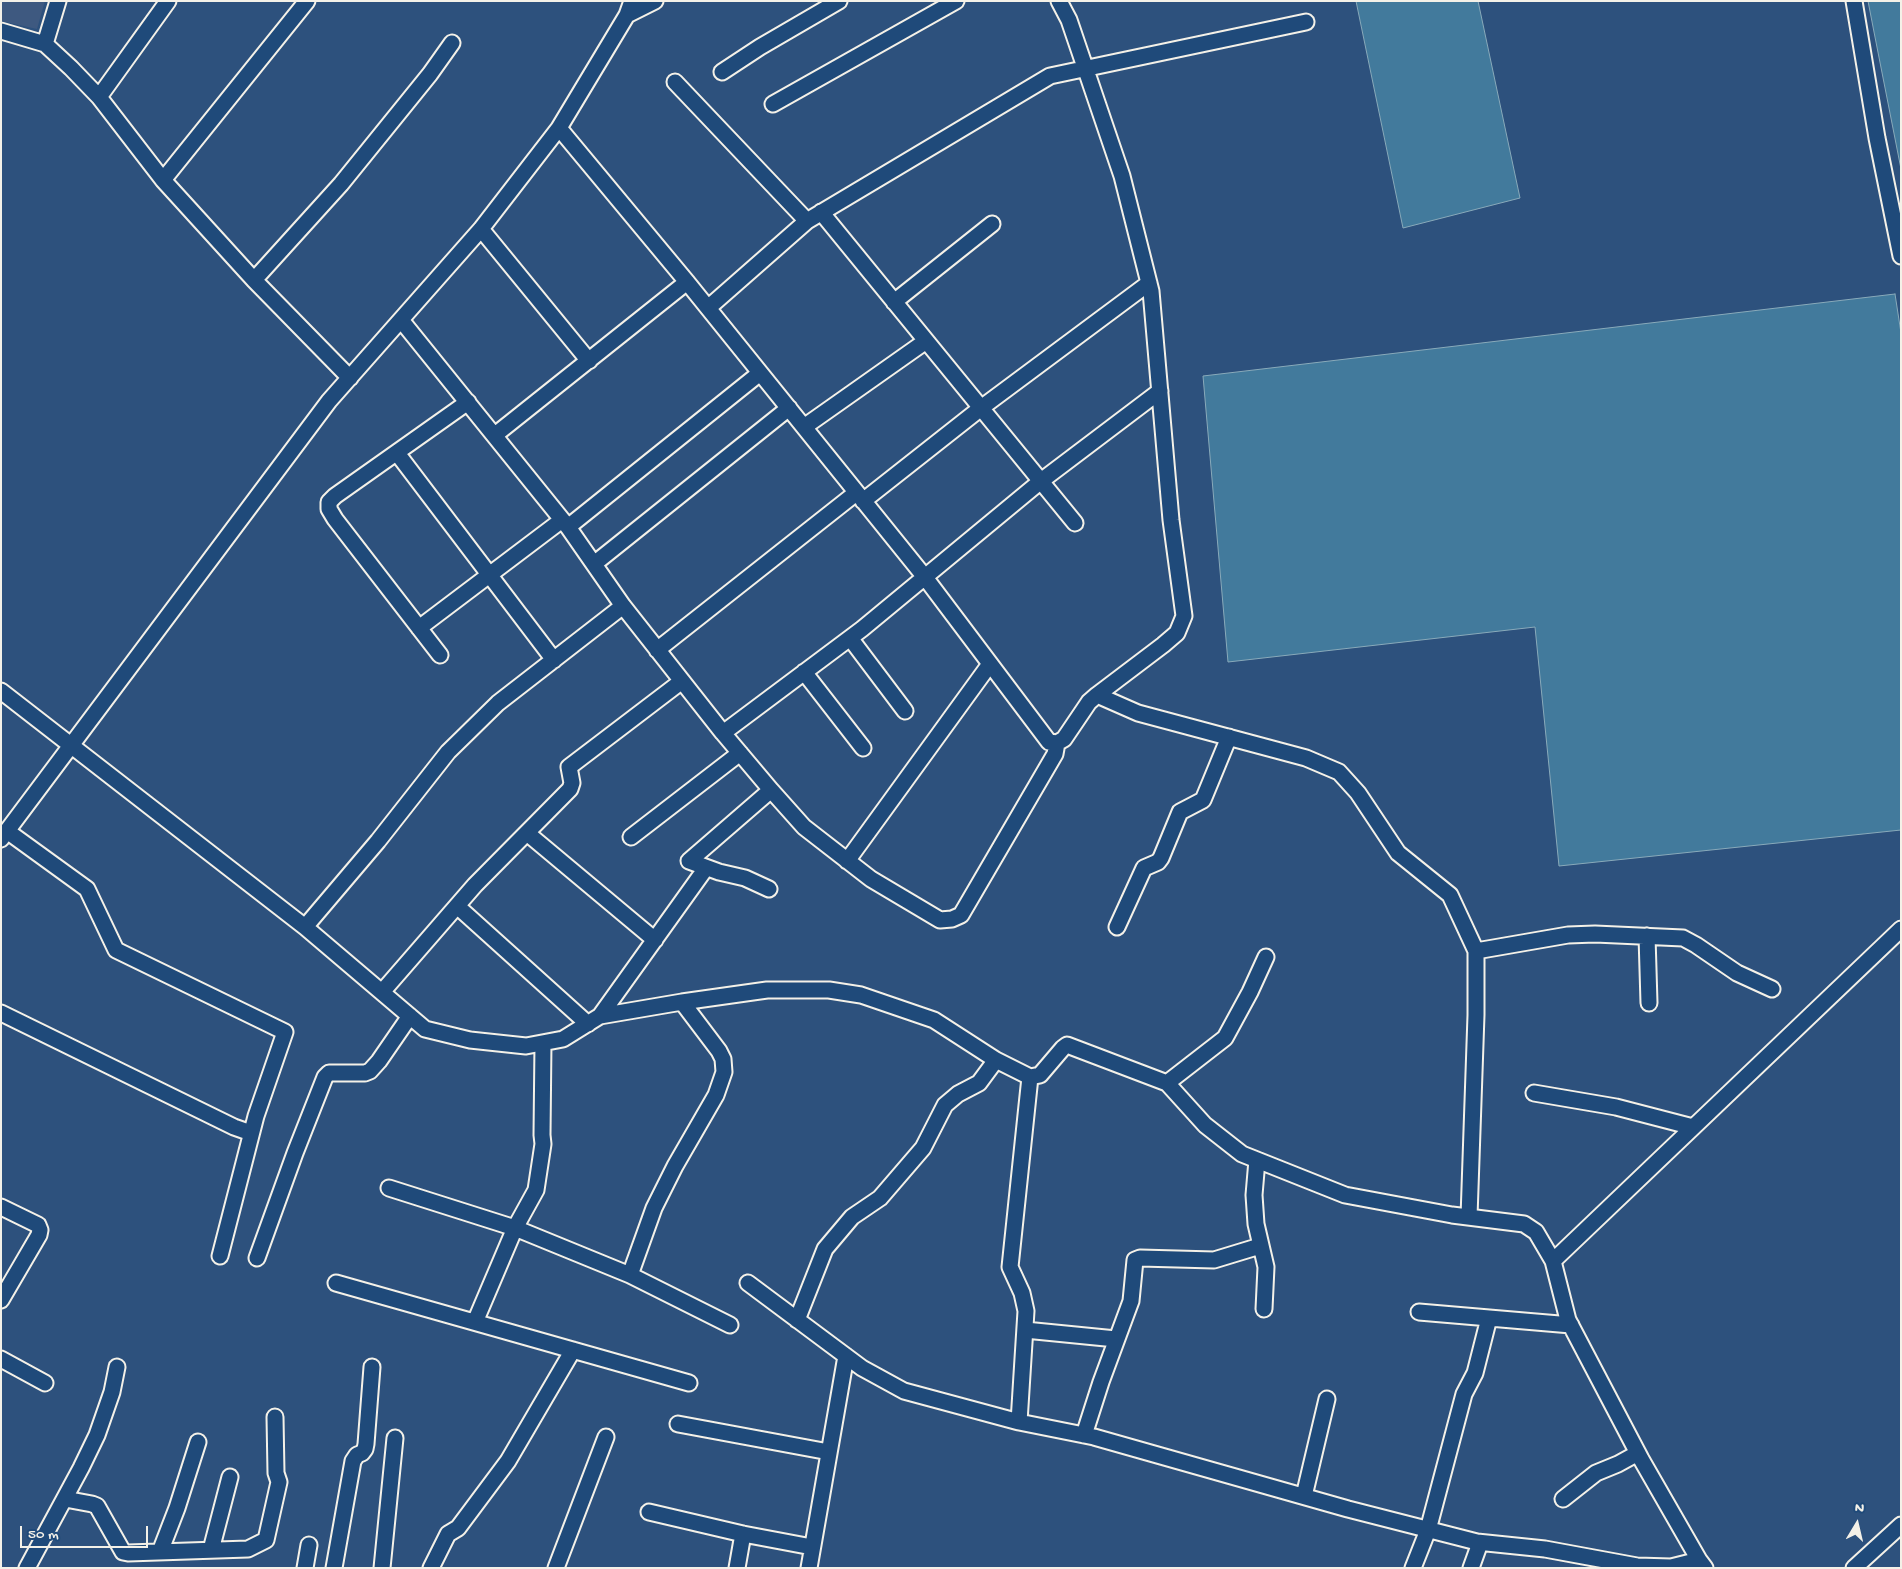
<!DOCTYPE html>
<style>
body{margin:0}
#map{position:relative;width:1902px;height:1569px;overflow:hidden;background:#2d517d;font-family:"Gochi Hand",sans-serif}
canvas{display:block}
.frame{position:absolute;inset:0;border:2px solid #f4f1e8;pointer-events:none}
.north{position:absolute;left:1832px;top:1499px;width:50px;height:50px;-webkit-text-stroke:4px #1f4a7a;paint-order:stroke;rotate:9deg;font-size:14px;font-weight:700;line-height:20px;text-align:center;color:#f4f1e8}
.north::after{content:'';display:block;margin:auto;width:18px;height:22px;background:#f4f1e8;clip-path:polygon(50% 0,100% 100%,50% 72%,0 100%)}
.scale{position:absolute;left:20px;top:1526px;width:128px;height:22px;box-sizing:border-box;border:2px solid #f4f1e8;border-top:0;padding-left:6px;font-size:15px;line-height:18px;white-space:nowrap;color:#f4f1e8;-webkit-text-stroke:4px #1f4a7a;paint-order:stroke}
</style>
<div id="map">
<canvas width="1902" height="1569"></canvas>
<div class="frame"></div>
<div class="north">N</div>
<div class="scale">50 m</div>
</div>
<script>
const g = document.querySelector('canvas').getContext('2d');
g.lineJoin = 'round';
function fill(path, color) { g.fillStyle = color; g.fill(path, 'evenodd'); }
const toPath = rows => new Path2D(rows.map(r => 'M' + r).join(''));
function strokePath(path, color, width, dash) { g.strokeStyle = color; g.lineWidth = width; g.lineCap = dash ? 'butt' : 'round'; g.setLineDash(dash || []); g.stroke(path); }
fill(toPath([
 [1,1,45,1,37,29,1,21]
]), '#3e5980');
const water = toPath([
 [1356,1,1478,1,1520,198,1403,228,1356,1],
 [1868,1,1901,1,1901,169,1874,32,1868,1],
 [1895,294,1901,333,1901,830,1559,866,1535,627,1228,662,1203,376,1895,294]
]);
fill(water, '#427a9c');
strokePath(water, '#89aaba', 1);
const street = toPath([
 [1059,1,1069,20,1122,176,1151,291,1171,520,1184,616,1177,633,1163,645,1097,695,1138,713,1306,758,1339,772,1358,793,1398,853,1450,895,1476,951,1476,1015,1469,1217],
 [1854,1,1877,138,1901,256],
 [627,15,655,1],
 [1,31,45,44,71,68,99,97,163,180,254,280,350,378],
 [45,44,58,1],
 [722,72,760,47,839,1],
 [675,82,807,221],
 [99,97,168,1],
 [773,104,956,1],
 [559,128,687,282,924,576,1049,742,1057,743,1064,739,1089,702,1097,695],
 [163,180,307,1],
 [821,212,1075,523],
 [481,229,589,361],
 [254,280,341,184,430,74,452,43],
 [894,302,992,224],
 [708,308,807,221,1050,76,1306,22],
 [401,320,568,527,623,606,723,733,771,790,689,861,719,872,745,878,769,889],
 [804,427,926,341],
 [495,435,687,282],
 [397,453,554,660],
 [863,501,981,408,1149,283],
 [568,527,760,373],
 [594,564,789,408],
 [419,628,562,520],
 [850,638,905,711],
 [657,650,856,493],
 [440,655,335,519,329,509,329,502,335,496,468,402],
 [804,672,863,748],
 [1,691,305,927,425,1029,470,1040,526,1046,563,1039,600,1016,682,1002,767,990,829,990,861,995,934,1020,996,1060,1030,1077,1040,1075,1063,1048,1067,1045,1167,1083,1205,1125,1242,1154,1345,1195,1452,1215,1524,1224,1536,1232,1553,1261,1568,1320,1641,1459,1699,1560,1705,1568],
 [723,733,862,629,1041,481,1160,391],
 [771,790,804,827,871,879,940,920,952,919,961,915,1055,754,1057,743],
 [7,831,87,889,116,950,285,1032,256,1116,220,1256],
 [527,833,655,940],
 [631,837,740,753],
 [1,839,329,401,481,229,559,128,627,15,632,1],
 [847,861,990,664],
 [457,906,588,1024],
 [305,927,378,841,448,752,498,703,623,606],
 [1117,927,1144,868,1158,862,1161,858,1180,812,1203,800,1229,737],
 [1647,936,1649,1003],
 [1476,951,1568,935,1595,934,1683,938,1696,945,1737,973,1772,989],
 [382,992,475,885,570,789,572,783,569,767,682,681],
 [1,1013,234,1127,251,1133],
 [600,1016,706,868],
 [1167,1083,1225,1038,1250,992,1266,957],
 [1534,1093,1616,1107,1693,1127],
 [1257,1160,1254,1195,1256,1224,1266,1267,1264,1309],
 [389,1188,515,1228,630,1275,730,1325],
 [1,1207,38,1225,40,1230,39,1235,1,1300],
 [257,1258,295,1153,325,1077,329,1073,365,1073,370,1071,379,1061,410,1016],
 [1553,1261,1901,929],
 [630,1275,654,1208,675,1166,716,1095,724,1072,723,1059,719,1051,682,1002],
 [336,1283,689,1383],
 [748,1283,862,1368,904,1391,1019,1422,1094,1437,1348,1509,1477,1542,1545,1549,1637,1566,1671,1567,1699,1560],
 [1419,1312,1571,1325],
 [797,1320,825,1249,852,1217,880,1198,923,1148,945,1105,958,1094,979,1083,996,1060],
 [475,1322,515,1228,536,1190,543,1144,542,1135,543,1043],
 [1025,1330,1116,1339],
 [1,1359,45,1383],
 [1019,1422,1026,1311,1022,1293,1010,1267,1030,1077],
 [678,1424,829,1452],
 [1084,1435,1101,1382,1131,1301,1135,1260,1140,1258,1214,1260,1260,1246],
 [1304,1496,1327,1399],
 [65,1499,92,1504,97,1506,123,1552,128,1553,248,1549,266,1540,279,1482,276,1473,275,1417],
 [1563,1499,1596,1473,1618,1464,1638,1453],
 [649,1512,743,1534,812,1547],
 [211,1550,230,1477],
 [160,1552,177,1508,198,1442],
 [27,1568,81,1468,97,1435,112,1392,117,1367],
 [305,1568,309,1545],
 [334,1568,353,1461,357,1455,362,1453,365,1449,366,1444,372,1367],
 [382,1568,395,1438],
 [431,1568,448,1534,458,1528,508,1461,573,1350],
 [556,1568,606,1437],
 [737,1568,743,1534],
 [809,1568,846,1356],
 [1413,1568,1428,1530,1464,1394,1475,1373,1489,1318],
 [1471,1568,1480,1543],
 [1854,1568,1901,1525]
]);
strokePath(street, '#f4f1e8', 19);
strokePath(street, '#1f4a7a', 15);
</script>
